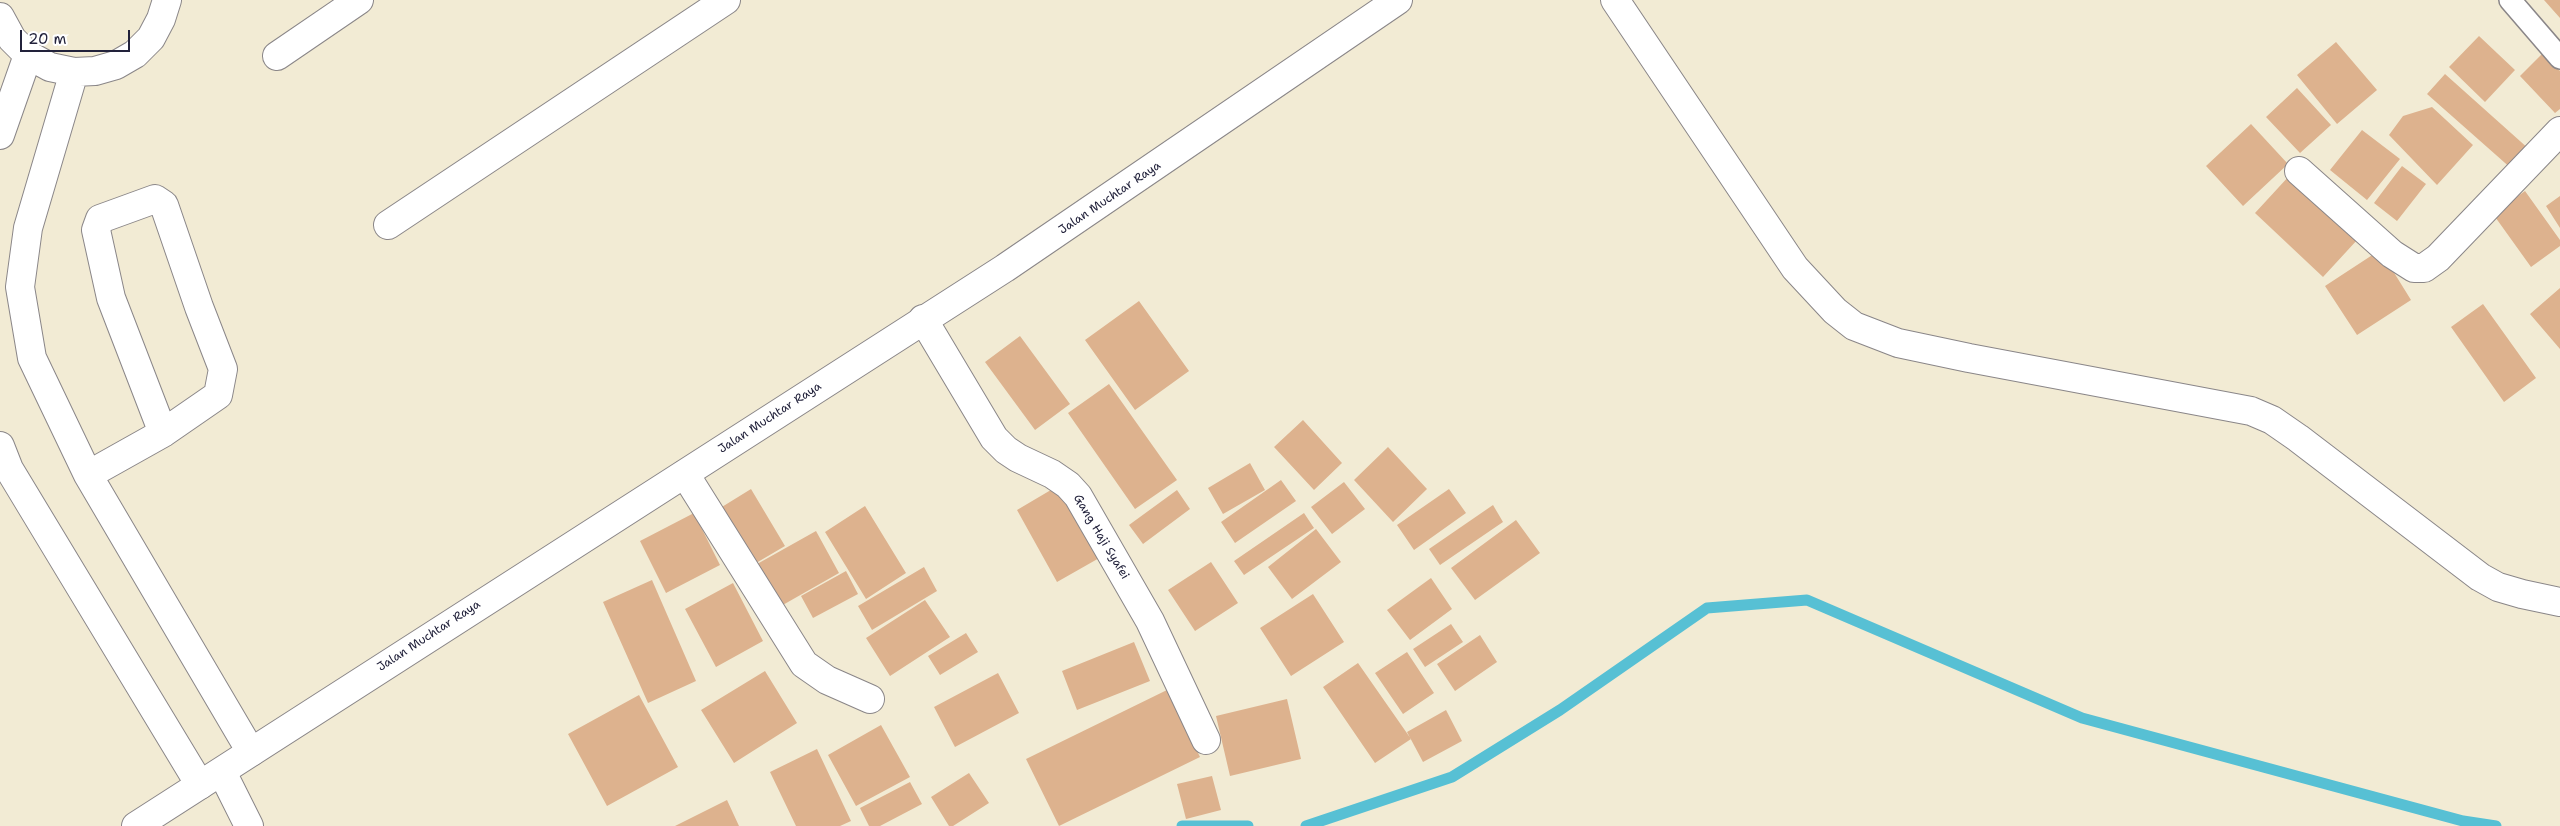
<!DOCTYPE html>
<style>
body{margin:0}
#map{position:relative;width:2560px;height:826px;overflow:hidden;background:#f2ebd4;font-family:"Shantell Sans",sans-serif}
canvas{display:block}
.scale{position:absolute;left:20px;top:30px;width:110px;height:22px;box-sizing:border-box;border:2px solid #22223b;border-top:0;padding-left:6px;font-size:15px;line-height:18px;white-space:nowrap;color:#22223b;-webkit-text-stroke:4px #fff;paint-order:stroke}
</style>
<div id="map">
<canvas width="2560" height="826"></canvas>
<div class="scale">20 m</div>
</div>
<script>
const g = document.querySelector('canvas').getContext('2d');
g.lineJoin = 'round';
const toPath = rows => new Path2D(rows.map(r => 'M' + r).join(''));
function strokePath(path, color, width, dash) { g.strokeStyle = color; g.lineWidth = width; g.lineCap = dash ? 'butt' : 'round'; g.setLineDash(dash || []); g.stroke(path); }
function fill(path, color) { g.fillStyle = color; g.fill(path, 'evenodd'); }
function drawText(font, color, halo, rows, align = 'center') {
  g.font = font + ' "Shantell Sans",sans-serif'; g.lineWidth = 4; g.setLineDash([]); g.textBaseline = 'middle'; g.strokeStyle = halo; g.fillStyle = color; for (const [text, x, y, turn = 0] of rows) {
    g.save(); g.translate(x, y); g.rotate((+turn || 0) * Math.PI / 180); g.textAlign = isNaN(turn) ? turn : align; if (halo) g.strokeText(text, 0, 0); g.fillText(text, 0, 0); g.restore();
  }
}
strokePath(toPath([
 [1182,826,1248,826],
 [1306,826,1452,777,1560,710,1707,608,1807,600,2082,718,2463,821,2496,826]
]), '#57c0d4', 11);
fill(toPath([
 [2544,0,2560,0,2560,18],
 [2479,36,2515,70,2485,102,2449,67],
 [2336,42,2377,90,2337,124,2297,75],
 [2543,53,2560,71,2560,109,2555,113,2520,76],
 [2445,74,2530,150,2513,170,2427,94],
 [2297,88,2331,125,2300,153,2266,117],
 [2432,107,2473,145,2437,185,2389,135,2403,116],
 [2251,124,2288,164,2243,206,2206,166],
 [2362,130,2400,159,2367,200,2330,170],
 [2402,166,2426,184,2397,221,2374,203],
 [2290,175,2358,239,2323,277,2255,213],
 [2525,191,2560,240,2560,246,2531,267,2493,214],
 [2560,196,2560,228,2546,206],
 [2380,250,2411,300,2357,335,2325,286],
 [2560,288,2560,349,2530,314],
 [1139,301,1189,371,1135,410,1085,340],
 [2483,304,2536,378,2504,402,2451,327],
 [1020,336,1070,404,1035,430,985,362],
 [1109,384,1177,480,1135,509,1068,413],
 [1303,420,1342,463,1314,490,1274,447],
 [1388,447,1427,489,1393,522,1354,480],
 [1250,463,1265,490,1223,514,1208,488],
 [1281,480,1296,501,1235,543,1221,522],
 [1344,482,1365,509,1332,534,1311,507],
 [1061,484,1101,557,1057,582,1017,510],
 [751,489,785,546,751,566,717,510],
 [1449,489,1466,513,1414,550,1397,525],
 [1177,490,1190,509,1143,544,1129,525],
 [1493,505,1503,522,1440,565,1429,549],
 [865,506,906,573,866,599,825,532],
 [694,513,720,565,666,593,640,541],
 [1304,513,1314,528,1244,575,1234,561],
 [1516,520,1540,553,1475,600,1451,568],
 [1316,529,1341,562,1292,599,1268,567],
 [816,531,839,573,774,610,750,568],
 [1211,562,1238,603,1195,631,1168,590],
 [924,567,937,591,872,630,858,606],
 [846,571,858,594,813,618,801,596],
 [1431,578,1452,609,1410,640,1387,610],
 [652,580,696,681,648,703,603,602],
 [733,583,763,641,716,667,685,609],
 [1313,594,1344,642,1291,676,1260,628],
 [925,600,950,637,890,676,866,638],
 [1451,624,1463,642,1425,667,1413,649],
 [966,633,978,652,940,675,928,656],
 [1480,635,1497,662,1455,691,1437,664],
 [1134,642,1150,681,1077,710,1062,671],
 [1407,652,1434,693,1403,714,1375,673],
 [1358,663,1411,739,1375,763,1323,687],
 [765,671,797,723,734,763,701,710],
 [998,673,1019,713,955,747,934,707],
 [1167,690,1200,757,1059,826,1026,759],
 [639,695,678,767,607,806,568,734],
 [1287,699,1301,759,1230,776,1216,716],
 [1446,710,1462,741,1423,762,1407,732],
 [881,725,910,777,856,806,828,755],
 [817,749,851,821,840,826,796,826,770,772],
 [969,773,989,803,953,826,949,826,931,797],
 [1212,776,1221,810,1186,819,1177,784],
 [910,782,922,804,880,826,869,826,860,808],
 [727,800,739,826,675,826]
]), '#ddb28e');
const lane = toPath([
 [2510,0,2560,58]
]);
const street = toPath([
 [1615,0,1795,268,1835,311,1854,326,1898,343,1969,358,2251,411,2272,420,2298,438,2480,577,2498,587,2522,594,2560,602],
 [0,17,12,39,28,55,50,67,74,72,95,71,116,65,135,54,151,38,161,19,167,0],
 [277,56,359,0],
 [74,72,28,228,20,287,32,358,88,475,251,752],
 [0,135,28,55],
 [2299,171,2392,254,2414,268,2424,268,2438,258,2560,131],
 [388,225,726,0],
 [923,319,994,438,1006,450,1018,458,1052,474,1068,485,1078,496,1150,621,1206,740],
 [0,446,9,469,200,785],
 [685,474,804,664,827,680,870,699],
 [88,475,163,433,218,395,223,369,199,307,164,205,155,199,100,219,96,230,111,298,163,433],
 [222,772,249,826]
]);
const highway = toPath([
 [136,826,1005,268,1398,0]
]);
strokePath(lane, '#8a8688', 24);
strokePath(street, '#8a8688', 30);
strokePath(highway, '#8a8688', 30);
strokePath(lane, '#fff', 21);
strokePath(street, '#fff', 28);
strokePath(highway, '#fff', 28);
drawText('12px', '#22223b', '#fff', [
 ["Jalan Muchtar Raya",1110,198,-34],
 ["Jalan Muchtar Raya",770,418,-33],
 ["Gang Haji Syafei",1101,537,59],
 ["Jalan Muchtar Raya",429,636,-33]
]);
</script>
